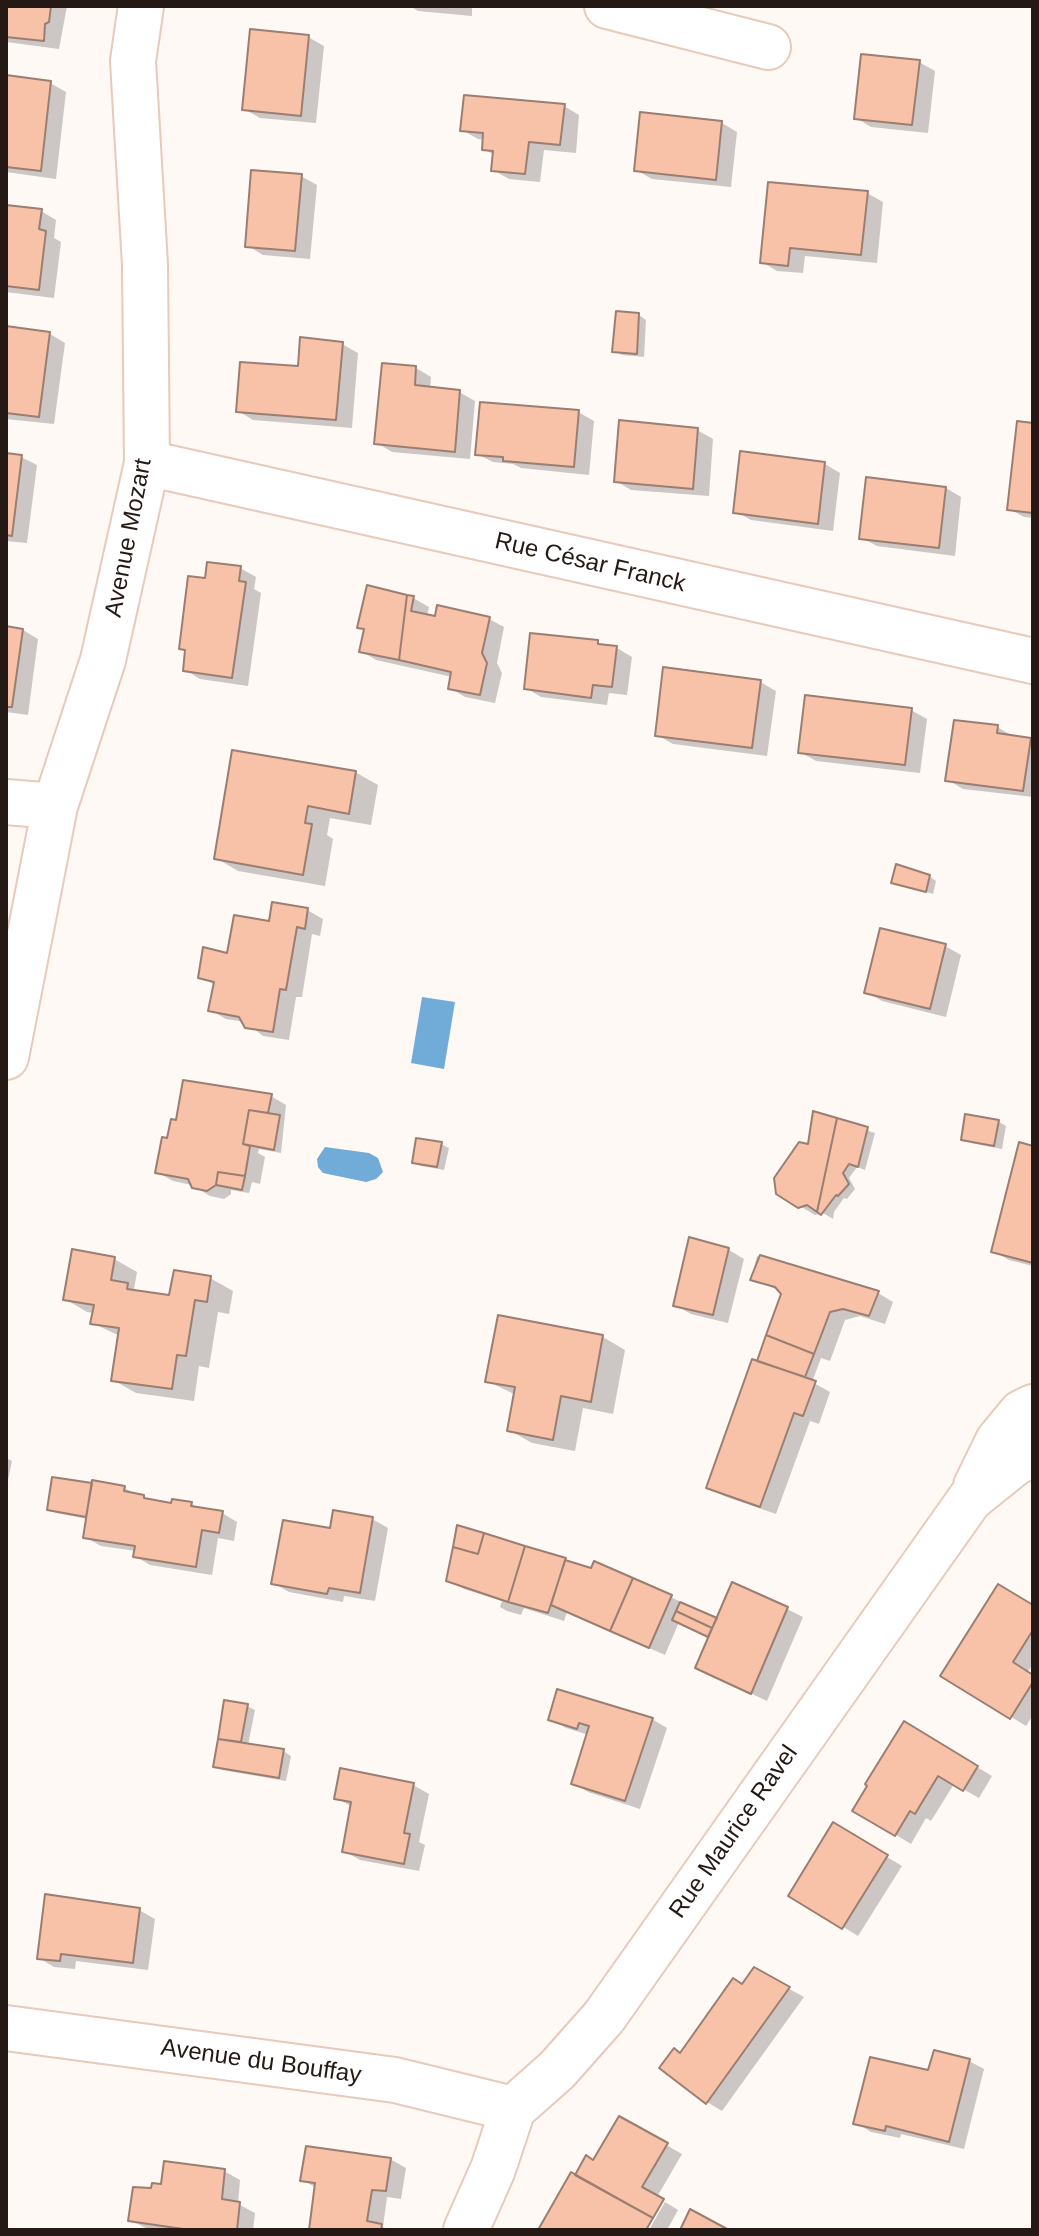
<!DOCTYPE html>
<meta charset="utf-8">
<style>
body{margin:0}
#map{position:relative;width:1039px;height:2236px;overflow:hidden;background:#fff9f5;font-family:Arial,sans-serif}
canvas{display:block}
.frame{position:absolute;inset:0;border:8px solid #241914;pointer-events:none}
</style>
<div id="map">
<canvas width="1039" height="2236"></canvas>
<div class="frame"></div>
</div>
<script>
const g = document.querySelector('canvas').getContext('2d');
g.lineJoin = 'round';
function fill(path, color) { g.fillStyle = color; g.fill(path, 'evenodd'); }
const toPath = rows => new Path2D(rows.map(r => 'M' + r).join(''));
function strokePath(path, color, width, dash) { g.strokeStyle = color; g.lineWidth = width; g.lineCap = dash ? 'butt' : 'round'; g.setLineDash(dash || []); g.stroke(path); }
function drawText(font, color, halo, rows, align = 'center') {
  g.font = font + ' Arial,sans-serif'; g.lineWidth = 8; g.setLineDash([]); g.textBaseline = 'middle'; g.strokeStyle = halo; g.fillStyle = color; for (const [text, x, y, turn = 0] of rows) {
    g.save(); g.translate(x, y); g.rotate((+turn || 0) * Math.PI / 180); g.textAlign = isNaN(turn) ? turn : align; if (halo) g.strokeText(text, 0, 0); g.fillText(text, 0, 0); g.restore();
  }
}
fill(toPath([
 [422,997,455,1002,444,1069,411,1063],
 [325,1147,369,1153,378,1158,383,1172,376,1179,366,1182,323,1173,318,1167,317,1159]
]), '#71abd7');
fill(toPath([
 [6,6,67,6,59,49,6,42],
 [410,6,472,6,472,16,418,11],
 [308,37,324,46,316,123,260,118,244,109],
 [919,62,935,71,928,133,871,127,856,118],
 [6,77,50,83,66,92,56,179,6,172],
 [564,106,579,115,576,153,544,150,540,182,509,179,493,170,494,155,484,149,485,140,478,139,462,130],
 [722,123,737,132,731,187,652,179,636,170],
 [301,176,317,185,310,259,263,255,248,246],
 [867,193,883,202,877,263,805,256,803,273,777,271,762,262],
 [6,207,41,211,56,220,54,238,61,242,54,298,6,292],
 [639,315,646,320,644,357,622,355,614,351],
 [6,328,50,334,65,343,54,424,6,419],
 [342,344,358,353,352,428,253,420,238,411,299,368],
 [416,368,431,377,430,389,459,392,475,401,470,459,392,452,377,443],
 [578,412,594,421,589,475,521,468,513,464,493,462,477,454],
 [1033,425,1033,518,1024,517,1009,509],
 [697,430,713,439,709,496,631,490,616,481],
 [742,453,825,464,840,473,833,531,751,520,735,511],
 [6,455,21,457,37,465,27,543,6,541],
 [946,488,961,497,955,556,877,546,862,538],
 [240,568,256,577,254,589,261,593,248,686,200,679,185,670,207,580],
 [413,598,429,607,427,616,489,619,504,627,497,663,502,673,495,703,465,697,450,688,452,677,376,660,361,651,365,630,359,627],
 [6,628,23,630,38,639,28,715,6,712],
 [598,642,605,647,617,648,632,657,627,695,609,693,607,705,541,697,526,688],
 [760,682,776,691,767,756,673,744,657,735],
 [911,710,927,719,920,773,816,761,800,752],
 [997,727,1013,736,1033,741,1033,797,963,789,948,780],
 [355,772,378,785,371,825,330,818,327,835,333,839,325,886,238,871,216,858],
 [929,876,936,881,933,894,893,882],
 [307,910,323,919,320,936,312,934,302,997,296,997,289,1040,263,1036,245,1022,226,1019,210,1010,215,985,200,977,270,923],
 [945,946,961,955,946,1017,882,1001,866,992],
 [271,1096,286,1105,281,1153,259,1149,258,1153,265,1157,260,1184,252,1182,249,1193,231,1190,231,1194,224,1199,210,1196,192,1185,173,1181,157,1172,169,1140],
 [815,1114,875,1133,865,1170,857,1167,849,1178,855,1189,847,1199,844,1198,834,1212,833,1219,823,1213,815,1215,778,1193,809,1147],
 [967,1116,999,1122,1006,1126,1002,1149,971,1143,963,1139],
 [441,1144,449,1148,444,1170,421,1166,414,1162],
 [1033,1148,1033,1266,1009,1260,993,1251],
 [691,1240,729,1250,744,1259,728,1323,691,1314,675,1305],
 [757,1256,878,1293,893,1302,885,1324,860,1316,845,1320,830,1361,821,1358,812,1382,830,1392,819,1424,810,1421,776,1514,724,1496,709,1487,767,1366,782,1292,753,1279,756,1269,754,1268],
 [114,1259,137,1272,134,1289,140,1293,171,1298,210,1278,233,1291,229,1314,218,1312,209,1368,199,1366,194,1401,136,1393,113,1380,120,1336,92,1323,94,1313,87,1312,65,1299],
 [500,1317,603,1337,625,1350,613,1414,583,1408,575,1451,532,1443,509,1430,516,1395,487,1381],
 [6,1458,12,1461,6,1490],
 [124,1488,153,1502,173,1505,173,1501,192,1504,200,1509,222,1513,237,1522,234,1541,218,1538,212,1575,150,1565,135,1556,136,1551,101,1546,85,1537,88,1519,56,1513,49,1509],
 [372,1519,388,1528,375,1601,344,1596,343,1602,289,1592,273,1583,332,1530],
 [595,1563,671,1597,718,1621,787,1609,803,1617,767,1701,697,1668,710,1637,679,1622,665,1655,567,1612,564,1621,524,1608,521,1615,507,1611,500,1607,502,1601,464,1589,448,1580,592,1571],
 [1033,1607,1033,1664,1027,1673,1033,1677,1033,1715,1026,1726,943,1675],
 [226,1702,247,1706,255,1710,248,1745,283,1751,291,1756,286,1781,222,1770,215,1766],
 [550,1719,652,1719,667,1728,640,1809,588,1792,573,1783,589,1735,566,1728],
 [905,1724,992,1776,979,1798,954,1784,931,1821,926,1818,911,1844,855,1810],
 [413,1785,429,1794,419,1842,425,1845,419,1871,360,1860,344,1851,352,1807,337,1798],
 [833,1825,902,1866,858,1936,791,1895],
 [139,1910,155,1919,148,1970,76,1961,75,1969,54,1967,39,1958],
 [754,1970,804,1997,722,2111,707,2102,681,2054],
 [969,2061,984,2069,964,2149,901,2134,900,2138,871,2132,856,2123,930,2072],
 [620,2119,682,2154,657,2197,644,2230,541,2230,575,2177,594,2162],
 [390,2159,406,2168,401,2199,387,2197,383,2227,389,2230,310,2230,317,2188,302,2180],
 [224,2171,240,2180,238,2204,255,2213,253,2230,150,2230,130,2220,153,2190],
 [665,2202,678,2210,667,2230,649,2230]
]), '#0003');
const building = toPath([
 [6,6,51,6,49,22,45,24,44,41,6,37,6,6],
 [250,29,309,35,301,116,242,110,250,29],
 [861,54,920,60,912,125,854,119,861,54],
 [6,75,51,81,41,171,6,167,6,75],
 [464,95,565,104,560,145,529,142,525,174,491,171,493,151,482,150,483,133,460,131,464,95],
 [640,112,722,121,716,180,634,171,640,112],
 [251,170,302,174,295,251,245,247,251,170],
 [768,182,868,191,861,255,790,248,788,266,760,263,768,182],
 [6,205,42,209,39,229,46,231,39,290,6,286,6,205],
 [616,311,639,313,637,354,612,352,616,311],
 [6,326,50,332,39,417,6,413,6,326],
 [300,337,343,342,336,420,236,412,240,362,298,366,300,337],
 [382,363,416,366,415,385,460,390,455,452,374,444,382,363],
 [480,402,579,410,574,467,503,461,503,457,475,455,480,402],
 [619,420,698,428,693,489,614,482,619,420],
 [1017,421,1033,423,1033,513,1007,510,1017,421],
 [740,451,825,462,818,524,733,513,740,451],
 [6,453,22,455,12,536,6,535,6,453],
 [866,477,946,487,939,548,859,539,866,477],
 [207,562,241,566,239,581,246,582,232,678,183,671,185,650,179,649,188,576,205,578,207,562],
 [367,585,407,595,399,660,359,652,364,629,357,628,367,585],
 [407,595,414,596,411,611,435,616,437,605,490,617,482,653,487,663,480,695,448,689,451,672,399,660,407,595],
 [6,626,23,629,12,707,6,707,6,626],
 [530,633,598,640,598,644,617,646,612,687,593,685,591,698,524,689,530,633],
 [663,667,761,680,752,748,655,736,663,667],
 [805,695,912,708,905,765,798,753,805,695],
 [954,720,998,725,997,733,1031,738,1023,791,945,781,954,720],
 [232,750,356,771,349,814,308,806,305,823,312,824,303,875,214,859,232,750],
 [896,864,930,875,926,892,891,883,896,864],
 [272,902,308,908,305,929,297,927,286,990,280,989,273,1032,245,1028,239,1017,208,1011,214,982,198,978,203,947,227,953,234,915,269,921,272,902],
 [880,928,946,944,930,1009,864,993,880,928],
 [183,1080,272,1094,268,1113,249,1110,243,1144,250,1146,245,1176,218,1172,216,1185,207,1191,192,1188,188,1179,155,1173,162,1137,167,1138,171,1119,176,1120,183,1080],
 [249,1110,280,1115,274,1150,243,1144,249,1110],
 [813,1111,837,1118,817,1212,807,1205,798,1208,776,1194,774,1178,799,1142,808,1144,813,1111],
 [965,1114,999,1120,994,1146,961,1140,965,1114],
 [837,1118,868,1127,858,1167,849,1164,843,1173,849,1184,838,1196,836,1195,821,1215,817,1212,837,1118],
 [416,1138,442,1142,437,1167,412,1163,416,1138],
 [1019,1142,1033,1146,1033,1263,991,1252,1019,1142],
 [218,1172,245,1176,242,1190,216,1185,218,1172],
 [689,1237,729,1248,713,1315,673,1306,689,1237],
 [72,1249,115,1257,111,1280,128,1283,127,1289,169,1295,174,1270,211,1276,207,1302,195,1300,186,1356,177,1355,172,1389,111,1381,119,1328,90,1324,94,1305,63,1300,72,1249],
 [760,1255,879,1291,869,1316,843,1309,830,1312,814,1354,766,1335,781,1294,775,1287,750,1280,760,1255],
 [498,1315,603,1335,591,1402,561,1396,553,1440,507,1431,515,1387,485,1382,498,1315],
 [766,1335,814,1354,805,1377,757,1361,766,1335],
 [752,1359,816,1381,803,1416,794,1413,760,1507,706,1488,752,1359],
 [52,1477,92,1483,86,1517,47,1510,52,1477],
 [92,1480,125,1486,124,1491,144,1495,144,1498,171,1503,172,1499,192,1502,191,1506,223,1511,219,1533,202,1530,196,1567,133,1557,135,1546,83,1538,92,1480],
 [333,1510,373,1517,360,1593,329,1588,327,1594,271,1584,283,1520,330,1528,333,1510],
 [457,1525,484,1533,478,1554,453,1547,457,1525],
 [484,1533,525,1546,508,1602,446,1581,453,1547,478,1554,484,1533],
 [525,1546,566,1558,548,1613,508,1602,525,1546],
 [565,1560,591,1568,594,1561,633,1578,610,1631,551,1605,565,1560],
 [633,1578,672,1595,649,1648,610,1631,633,1578],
 [732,1582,788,1607,751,1694,695,1668,732,1582],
 [998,1584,1033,1605,1033,1630,1013,1662,1033,1675,1033,1682,1010,1719,940,1676,998,1584],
 [680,1602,717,1618,712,1628,676,1611,680,1602],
 [676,1611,712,1628,708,1637,672,1620,676,1611],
 [557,1689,653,1718,625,1801,571,1784,589,1726,579,1723,577,1729,548,1720,557,1689],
 [224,1700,248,1704,241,1742,218,1739,224,1700],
 [904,1721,978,1766,963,1791,938,1776,915,1814,910,1811,895,1836,852,1811,867,1786,865,1784,904,1721],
 [218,1739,284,1749,279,1778,213,1767,218,1739],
 [340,1768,414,1783,404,1833,410,1834,404,1864,342,1852,351,1802,334,1799,340,1768],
 [833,1822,888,1855,842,1929,788,1896,833,1822],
 [45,1894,140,1908,133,1963,61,1954,60,1961,37,1959,45,1894],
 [754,1967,790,1987,706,2104,659,2068,674,2048,680,2053,733,1978,742,1984,754,1967],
 [934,2050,970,2059,949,2142,886,2126,885,2131,853,2124,870,2057,928,2070,934,2050],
 [619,2116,668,2143,642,2187,664,2199,653,2218,575,2175,586,2155,593,2160,619,2116],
 [306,2146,391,2158,386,2191,372,2190,367,2221,382,2224,381,2230,309,2230,315,2183,300,2181,306,2146],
 [164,2161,225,2169,222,2199,240,2202,237,2230,190,2230,128,2221,133,2187,151,2188,152,2183,161,2184,164,2161],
 [571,2172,653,2218,646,2230,538,2230,571,2172],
 [690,2209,729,2230,680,2230,690,2209]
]);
fill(building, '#f7c2a8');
strokePath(building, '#9a7e71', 2);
const minor = toPath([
 [607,6,768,47],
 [147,463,1033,661],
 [6,802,55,806],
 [6,1057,55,806,103,660,147,463,145,265,133,61,141,6],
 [976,1486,998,1441,1021,1413,1033,1407],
 [6,2028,395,2080,513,2109],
 [466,2230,493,2169,513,2109,557,2070,604,2017,970,1499,1015,1463,1033,1454]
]);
strokePath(minor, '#e8c9ba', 48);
strokePath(minor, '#fff', 44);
drawText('24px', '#241914', '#fff', [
 ["Avenue Mozart",129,538,-79],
 ["Rue César Franck",590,563,13],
 ["Rue Maurice Ravel",734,1832,-55],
 ["Avenue du Bouffay",261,2062,8]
]);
</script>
